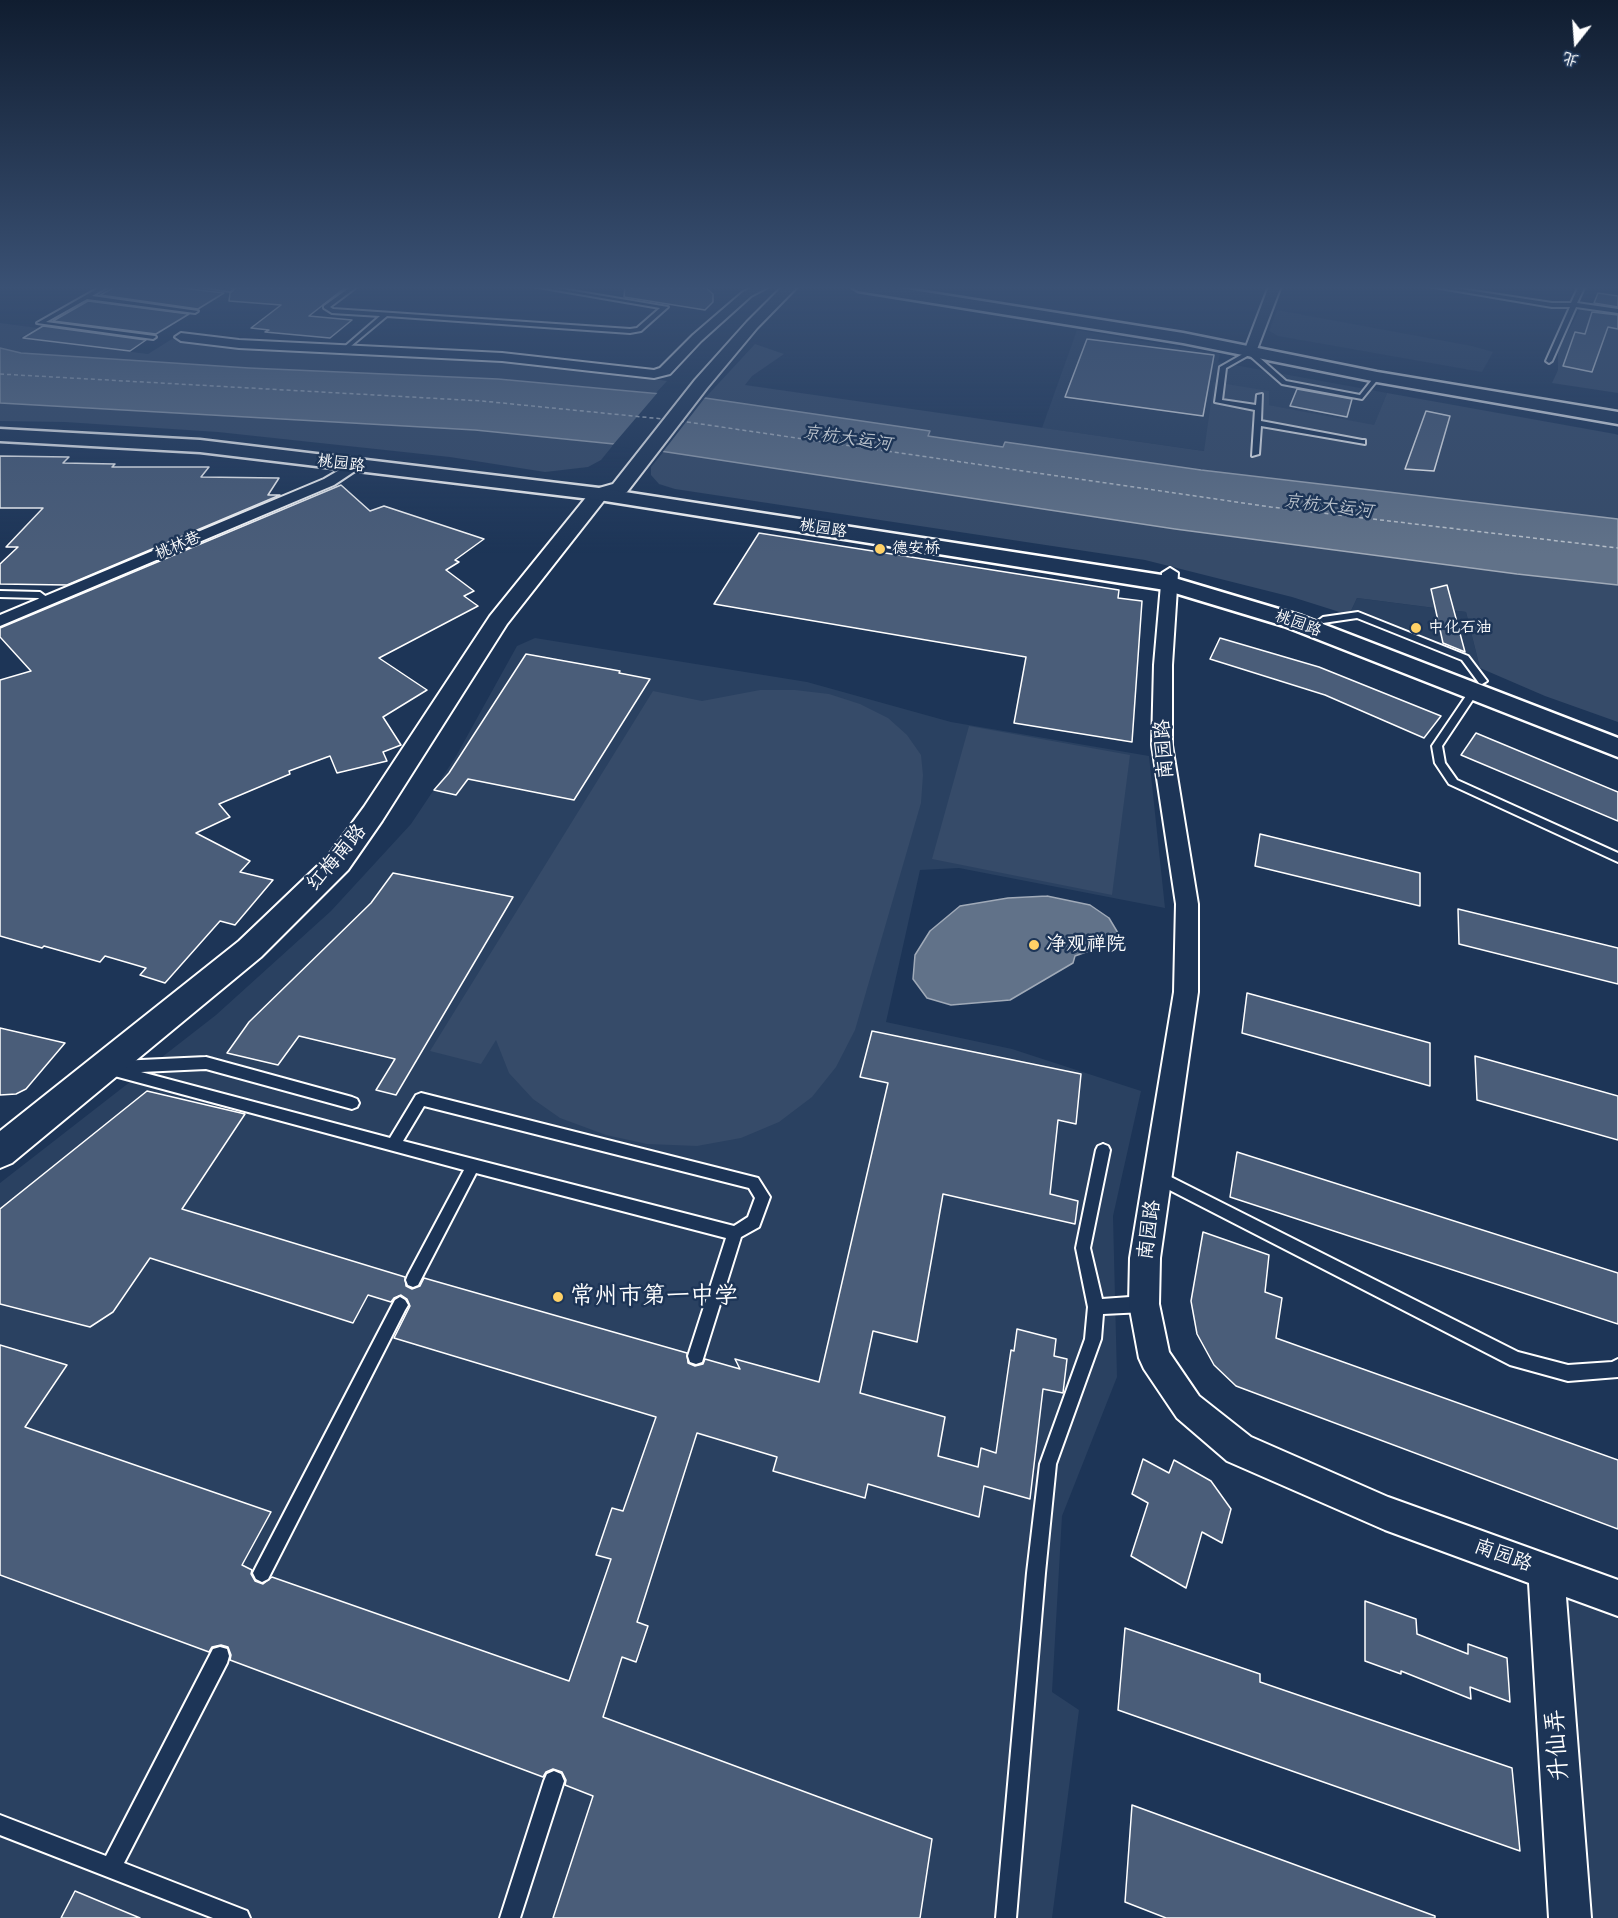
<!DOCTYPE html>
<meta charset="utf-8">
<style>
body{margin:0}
#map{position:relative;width:1618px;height:1918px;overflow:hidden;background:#1d3557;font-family:Sriracha,"LXGW WenKai TC",sans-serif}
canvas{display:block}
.north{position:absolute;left:1546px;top:12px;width:60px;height:60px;-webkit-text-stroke:4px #1d3557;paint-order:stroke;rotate:197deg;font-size:16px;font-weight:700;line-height:24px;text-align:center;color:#fff}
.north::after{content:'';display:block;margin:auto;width:21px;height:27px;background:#fff;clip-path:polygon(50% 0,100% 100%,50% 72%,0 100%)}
</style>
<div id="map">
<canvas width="1618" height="1918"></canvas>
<div class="north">北</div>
</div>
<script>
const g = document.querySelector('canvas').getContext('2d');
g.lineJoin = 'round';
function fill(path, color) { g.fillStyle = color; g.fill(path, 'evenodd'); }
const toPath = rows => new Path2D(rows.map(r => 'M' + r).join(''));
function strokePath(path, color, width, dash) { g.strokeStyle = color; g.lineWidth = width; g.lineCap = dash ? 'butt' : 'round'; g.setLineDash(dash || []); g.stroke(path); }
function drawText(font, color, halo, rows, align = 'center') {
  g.font = font + ' Sriracha,"LXGW WenKai TC",sans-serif'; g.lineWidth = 5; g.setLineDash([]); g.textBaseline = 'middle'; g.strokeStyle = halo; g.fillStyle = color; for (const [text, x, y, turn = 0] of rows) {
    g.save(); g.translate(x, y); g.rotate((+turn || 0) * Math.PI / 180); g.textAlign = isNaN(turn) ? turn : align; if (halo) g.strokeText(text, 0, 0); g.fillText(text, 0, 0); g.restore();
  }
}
fill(toPath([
 [1277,310,1472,346,1493,352,1482,372,1278,336,1269,331],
 [1077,330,1220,354,1218,362,1387,393,1374,426,1268,405,1269,391,1204,451,1042,428],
 [1357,598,1466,612,1480,668,1349,615],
 [535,638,807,682,951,722,1149,756,1165,908,959,868,920,870,886,1022,1012,1049,1141,1091,1113,1216,1117,1377,1062,1516,1052,1692,1079,1710,1052,1918,0,1918,0,1183,216,1015,331,911,411,824,455,758,517,646],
 [1566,1597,1618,1616,1618,1918,1592,1918]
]), '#2a4161');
fill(toPath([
 [1581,307,1618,314,1618,393,1552,383,1558,370,1558,351],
 [0,323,38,328,20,338,148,354,172,339,237,347,498,361,619,373,667,381,656,393,498,379,249,368,21,353,0,348],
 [755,344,784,354,752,376,745,385,1204,451,1214,382,1269,391,1269,405,1374,425,1387,393,1615,434,1618,435,1618,519,1201,470,1005,443,1003,447,927,436,929,431,705,398],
 [0,403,475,430,614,444,601,460,588,467,545,472,450,457,218,432,65,422,0,421],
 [664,451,1175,529,1517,574,1618,585,1618,722,1545,696,1480,668,1466,612,1357,598,1349,615,1292,597,1145,560,675,489,659,484,651,475,651,467],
 [760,690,795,690,829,694,860,704,888,718,907,735,921,755,923,775,921,803,855,1030,836,1067,812,1097,779,1122,741,1138,697,1146,647,1144,606,1135,560,1118,533,1099,509,1073,496,1040,481,1064,430,1051,653,691,702,701],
 [969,726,1130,755,1112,895,932,859]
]), '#364b69');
const water = toPath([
 [0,348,21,353,249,368,498,379,705,398,930,431,928,436,1003,447,1005,442,1201,470,1618,519,1618,585,1517,574,1175,529,614,444,475,430,0,403,0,348],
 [1047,896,1090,905,1109,918,1118,933,1111,943,1075,956,1073,963,1010,1000,951,1005,927,998,913,979,915,955,930,931,960,906,1008,898,1047,896]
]);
fill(water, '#617289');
strokePath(water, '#a0aab8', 1.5);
fill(toPath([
 [659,391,707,395,662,453,612,446]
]), '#1d3557');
strokePath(toPath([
 [0,374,482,401,663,419],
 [680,421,1271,507,1618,548]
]), '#b8c0ca', 1.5, [4, 3]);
const building = toPath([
 [117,286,165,286,224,293,198,309,100,295,117,286],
 [230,286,347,286,309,316,352,320,330,338,265,332,269,330,251,328,281,305,229,301,230,293,235,289,230,286],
 [625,286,704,286,713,294,713,302,705,310,624,297,625,286],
 [1598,293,1618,296,1618,307,1594,303,1598,293],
 [88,301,189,314,156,334,53,321,88,301],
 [1592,312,1618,315,1618,329,1608,327,1592,372,1563,366,1575,332,1585,334,1592,312],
 [43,326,146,340,130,351,23,338,43,326],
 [1087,339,1214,355,1203,416,1065,397,1087,339],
 [1297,389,1352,399,1347,417,1290,406,1297,389],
 [1426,411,1450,416,1434,471,1405,469,1426,411],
 [0,456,69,457,63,463,115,464,112,467,209,467,201,477,279,478,268,495,280,495,67,585,0,584,0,564,18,547,6,547,43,508,0,508,0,456],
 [341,485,370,511,384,506,484,539,455,560,459,562,446,570,474,591,464,596,478,606,379,658,427,690,383,717,401,745,383,752,387,761,337,773,330,756,289,771,290,774,219,804,230,817,196,833,250,861,240,872,273,880,235,925,220,921,165,983,140,975,146,968,105,956,100,962,44,946,42,948,0,936,0,680,31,671,0,637,0,628,341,485],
 [759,533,1119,590,1118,598,1142,601,1132,742,1014,723,1026,657,714,604,759,533],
 [1447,585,1465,652,1443,643,1431,589,1447,585],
 [1220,638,1319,667,1441,716,1424,738,1325,695,1210,659,1220,638],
 [526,654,620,671,619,673,650,679,574,800,468,779,456,795,434,790,449,773,526,654],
 [1476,733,1618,792,1618,821,1461,755,1476,733],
 [1260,834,1420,873,1420,906,1255,866,1260,834],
 [393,873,513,897,396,1095,376,1090,395,1059,299,1036,278,1065,227,1053,249,1022,371,903,393,873],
 [1458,909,1618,948,1618,984,1459,944,1458,909],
 [1247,993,1430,1043,1430,1086,1242,1033,1247,993],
 [0,1028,65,1043,26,1089,16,1094,0,1095,0,1028],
 [872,1031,1081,1074,1076,1124,1058,1120,1050,1194,1078,1201,1075,1224,943,1194,917,1342,873,1331,860,1393,945,1417,938,1456,978,1467,981,1448,996,1453,1011,1350,1014,1351,1017,1329,1056,1339,1054,1356,1067,1359,1063,1393,1043,1389,1030,1499,984,1486,979,1517,868,1484,865,1498,773,1471,777,1457,697,1433,637,1622,648,1626,636,1662,622,1657,603,1717,932,1839,920,1918,553,1918,593,1796,565,1785,566,1780,562,1772,553,1769,546,1772,543,1777,527,1771,230,1660,231,1655,228,1647,221,1645,212,1647,209,1652,0,1575,0,1345,67,1365,25,1427,271,1512,242,1565,252,1570,251,1574,255,1581,263,1584,272,1577,569,1681,611,1559,596,1555,612,1508,623,1511,656,1417,394,1338,410,1306,407,1299,401,1295,394,1298,391,1302,368,1295,353,1323,150,1258,113,1312,90,1327,0,1304,0,1209,147,1091,245,1114,182,1209,405,1277,406,1286,412,1289,420,1286,424,1278,687,1353,688,1363,695,1366,703,1364,705,1359,740,1369,735,1359,819,1382,888,1083,860,1077,872,1031],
 [1475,1056,1618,1096,1618,1140,1477,1100,1475,1056],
 [1237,1152,1618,1273,1618,1324,1230,1197,1237,1152],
 [1203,1232,1269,1255,1265,1292,1282,1298,1276,1338,1618,1460,1618,1529,1236,1386,1214,1365,1197,1334,1191,1301,1203,1232],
 [1143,1459,1169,1473,1174,1460,1211,1481,1231,1509,1222,1543,1202,1532,1186,1588,1131,1556,1148,1503,1132,1494,1143,1459],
 [1365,1601,1416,1619,1417,1634,1468,1654,1468,1644,1507,1658,1510,1702,1470,1687,1471,1699,1401,1671,1401,1674,1365,1661,1365,1601],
 [1125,1628,1260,1674,1260,1682,1512,1768,1520,1851,1118,1710,1125,1628],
 [1132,1805,1435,1916,1435,1918,1166,1918,1125,1902,1132,1805],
 [75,1891,140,1918,61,1918,75,1891]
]);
fill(building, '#4a5d79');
strokePath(building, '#fff', 1.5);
const service = toPath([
 [102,286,109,286,92,296,198,311,195,313,87,299,46,322,155,336,156,337,153,339,37,323,102,286],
 [198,286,216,286,233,289,230,291,198,286],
 [352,286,358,286,330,307,333,309,630,329,637,328,660,308,532,286,544,286,668,307,641,331,630,333,387,316,345,351,343,350,343,348,380,316,332,313,324,308,324,306,352,286],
 [1428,286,1441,286,1552,303,1571,303,1579,286,1585,286,1577,303,1618,309,1618,313,1576,307,1552,361,1549,363,1546,361,1570,307,1552,307,1428,286],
 [1248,351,1252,351,1286,381,1360,395,1375,376,1379,376,1379,378,1362,399,1282,384,1249,355,1226,368,1222,400,1256,405,1257,395,1262,394,1261,421,1362,440,1365,440,1365,444,1261,426,1259,454,1252,456,1255,410,1215,402,1220,367,1248,351],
 [0,591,40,592,52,601,48,604,38,598,0,597,0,591],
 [1358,612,1468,656,1487,681,1482,684,1479,683,1462,660,1357,618,1323,623,1319,620,1323,617,1358,612],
 [1473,689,1478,692,1442,746,1445,763,1457,780,1618,853,1618,862,1449,784,1435,763,1432,746,1470,690,1473,689],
 [206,1057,352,1097,357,1099,359,1103,357,1107,352,1109,206,1069,141,1072,390,1138,416,1095,421,1093,758,1178,770,1197,759,1227,741,1237,702,1362,696,1364,690,1362,688,1356,726,1238,476,1173,418,1285,413,1287,408,1285,406,1280,408,1275,464,1170,107,1074,102,1072,100,1068,102,1064,107,1062,114,1064,119,1061,206,1057],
 [424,1106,749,1188,755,1198,748,1217,734,1226,403,1141,424,1106],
 [1103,1144,1108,1146,1110,1150,1090,1248,1102,1299,1144,1296,1149,1299,1152,1304,1149,1309,1144,1312,1103,1314,1101,1339,1056,1464,1045,1573,1016,1918,996,1918,1027,1573,1040,1464,1085,1339,1088,1307,1076,1248,1096,1150,1098,1146,1103,1144],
 [1157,1170,1518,1352,1568,1365,1612,1362,1618,1359,1618,1377,1568,1381,1510,1365,1152,1181,1150,1176,1152,1171,1157,1170],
 [400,1297,405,1300,408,1305,405,1310,268,1579,262,1582,256,1579,253,1573,256,1567,395,1300,400,1297],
 [220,1647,227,1649,229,1656,227,1663,124,1863,247,1911,250,1918,213,1918,0,1835,0,1815,106,1856,213,1649,220,1647],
 [554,1771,561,1774,564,1781,520,1918,500,1918,544,1781,547,1774,554,1771]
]);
const minor = toPath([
 [755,286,770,286,751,296,701,341,670,374,654,378,502,361,239,348,181,341,175,337,181,333,239,340,502,353,654,370,660,368,693,335,743,292,755,286],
 [1269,286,1281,286,1256,352,1250,356,1245,355,1244,352,1269,286],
 [353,462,358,463,360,466,358,469,334,485,0,626,0,615,324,479,353,462],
 [1170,568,1178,573,1172,665,1172,745,1198,904,1198,992,1160,1258,1159,1304,1169,1352,1199,1396,1251,1437,1388,1497,1618,1580,1618,1616,1566,1597,1591,1918,1549,1918,1529,1583,1385,1530,1227,1461,1177,1418,1144,1369,1139,1358,1129,1304,1130,1258,1174,992,1176,904,1152,745,1154,665,1162,573,1170,568]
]);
const tertiary = toPath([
 [783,286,798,286,757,328,707,388,627,492,606,498,507,624,382,821,348,870,261,957,12,1163,0,1168,0,1131,239,941,328,856,364,807,490,616,592,490,613,484,695,380,747,322,783,286]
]);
const secondary = toPath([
 [0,429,200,440,599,488,1168,576,1302,616,1618,738,1618,757,1284,626,1165,590,599,500,200,452,0,441,0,429]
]);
const primary = toPath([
 [850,286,887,286,1183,333,1377,372,1618,412,1618,424,1377,382,1183,343,858,291,850,286]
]);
strokePath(service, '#fff', 4);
strokePath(minor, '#fff', 4);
strokePath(tertiary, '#fff', 4);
strokePath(secondary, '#fff', 5);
strokePath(primary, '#fff', 5);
fill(service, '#1d3557');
fill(minor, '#1d3557');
fill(tertiary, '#1d3557');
fill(secondary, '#1d3557');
fill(primary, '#1d3557');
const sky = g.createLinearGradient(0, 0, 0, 554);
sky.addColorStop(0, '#101d30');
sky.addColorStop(0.52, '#3a5174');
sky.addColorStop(1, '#3a517400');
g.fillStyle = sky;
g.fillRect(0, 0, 1618, 554);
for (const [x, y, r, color] of [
 [880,549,6,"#ffd166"],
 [1416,628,6,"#ffd166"],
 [1034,945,6,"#ffd166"],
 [558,1297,6,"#ffd166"]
]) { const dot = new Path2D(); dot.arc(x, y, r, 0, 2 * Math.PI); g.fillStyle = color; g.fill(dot); strokePath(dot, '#1d3557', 2); }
drawText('16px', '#fff', '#1d3557', [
 ["桃园路",341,464,7],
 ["桃园路",823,529,9],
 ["桃林巷",178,546,-23],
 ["桃园路",1298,624,20]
]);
drawText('16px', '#fff', '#1d3557', [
 ["德安桥",892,549],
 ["中化石油",1428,628]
], 'left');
drawText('italic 18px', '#b8c0ca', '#1d3557', [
 ["京杭大运河",847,439,8],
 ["京杭大运河",1328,507,7]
]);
drawText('20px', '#fff', '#1d3557', [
 ["南园路",1165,749,-94],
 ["红梅南路",337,858,-50],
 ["南园路",1150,1230,-82],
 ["南园路",1503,1556,20]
]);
drawText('20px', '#fff', '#1d3557', [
 ["净观禅院",1046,945]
], 'left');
drawText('24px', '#fff', '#1d3557', [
 ["常州市第一中学",570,1297]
], 'left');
drawText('24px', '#fff', '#1d3557', [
 ["升仙弄",1558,1745,-94]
]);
</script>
